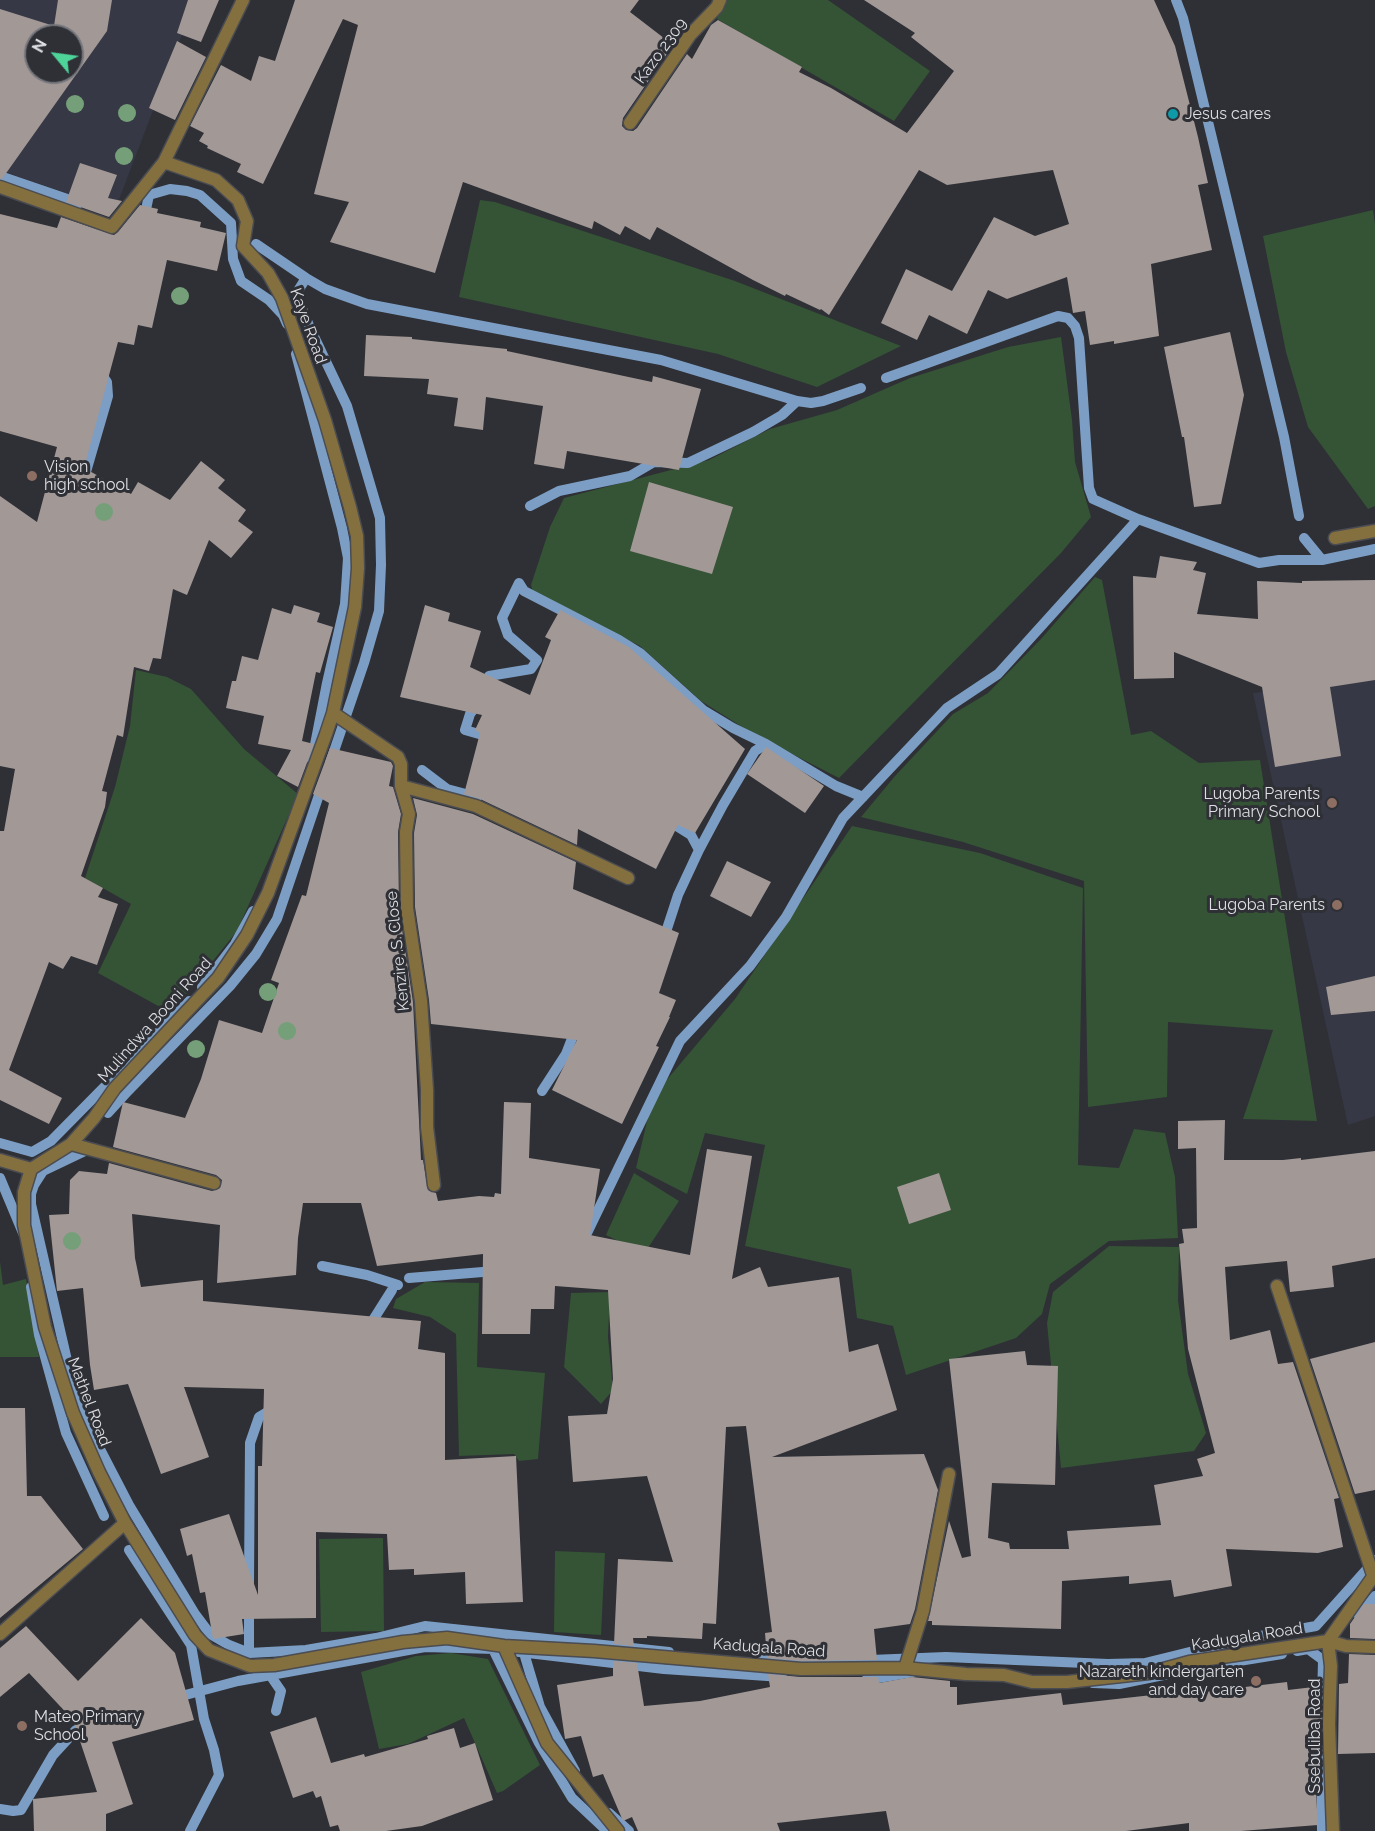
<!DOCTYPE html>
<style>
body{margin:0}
#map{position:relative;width:1375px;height:1831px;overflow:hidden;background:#2e3036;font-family:Raleway,sans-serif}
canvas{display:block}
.north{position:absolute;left:24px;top:24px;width:60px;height:60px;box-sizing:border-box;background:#2e3036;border:2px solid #74767c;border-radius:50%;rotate:299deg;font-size:16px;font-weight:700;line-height:24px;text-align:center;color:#dedfe4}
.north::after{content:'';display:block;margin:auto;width:21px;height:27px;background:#4ed399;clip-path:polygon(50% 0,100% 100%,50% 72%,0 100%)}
</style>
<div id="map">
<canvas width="1375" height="1831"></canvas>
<div class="north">N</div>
</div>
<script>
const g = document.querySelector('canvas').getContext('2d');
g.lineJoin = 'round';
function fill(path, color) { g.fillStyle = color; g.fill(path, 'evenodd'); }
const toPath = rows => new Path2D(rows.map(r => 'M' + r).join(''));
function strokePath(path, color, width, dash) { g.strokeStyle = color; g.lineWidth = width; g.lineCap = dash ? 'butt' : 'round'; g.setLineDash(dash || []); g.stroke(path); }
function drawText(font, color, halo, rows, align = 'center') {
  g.font = font + ' Raleway,sans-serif'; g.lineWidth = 6; g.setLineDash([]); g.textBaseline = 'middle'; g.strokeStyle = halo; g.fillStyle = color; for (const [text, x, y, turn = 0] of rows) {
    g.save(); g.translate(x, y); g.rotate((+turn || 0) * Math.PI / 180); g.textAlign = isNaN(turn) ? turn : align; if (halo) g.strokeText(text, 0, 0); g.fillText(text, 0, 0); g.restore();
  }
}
fill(toPath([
 [0,0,195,0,115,210,0,170],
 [36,36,72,36,72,72,36,72],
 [1375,678,1375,1116,1348,1125,1253,693]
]), '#363945');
fill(toPath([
 [724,0,828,0,930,71,894,121,717,19],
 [480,200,495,202,735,281,901,346,817,387,718,354,459,297],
 [1373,210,1375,224,1375,506,1368,509,1308,427,1286,352,1263,236],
 [1061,337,1072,420,1075,462,1091,517,1061,553,839,778,755,735,701,701,640,646,533,592,531,585,550,527,564,498,709,460,770,429,837,410,910,378,1008,347],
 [1095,577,1102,580,1131,735,1151,731,1199,763,1260,760,1317,1121,1243,1119,1273,1030,1168,1022,1167,1097,1088,1107,1084,881,963,842,861,817,895,776,953,714,988,693,1041,639],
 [136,670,167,677,191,689,244,749,298,794,237,931,171,1013,98,973,131,904,85,878,115,787,130,726],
 [852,826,980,853,1083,888,1078,1165,1119,1168,1134,1129,1165,1133,1175,1177,1178,1238,1109,1241,1050,1284,1042,1314,1016,1338,906,1375,893,1326,857,1318,851,1269,745,1246,765,1145,705,1133,687,1194,636,1168,653,1096,735,999],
 [634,1173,679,1201,644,1254,606,1235],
 [1109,1246,1179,1247,1178,1300,1188,1374,1206,1433,1194,1451,1061,1468,1047,1323,1053,1292],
 [0,1262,3,1285,26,1279,39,1357,0,1357],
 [425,1282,479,1283,477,1367,545,1373,538,1459,519,1461,514,1454,459,1456,456,1334,430,1317,393,1308,396,1299],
 [610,1292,608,1337,613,1390,601,1404,564,1367,571,1293],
 [383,1538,384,1631,321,1632,319,1539],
 [555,1551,605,1553,601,1635,554,1632],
 [451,1653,488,1659,540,1765,503,1791,497,1793,464,1718,408,1744,379,1749,361,1672,416,1656]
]), '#355335');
strokePath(toPath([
 [1176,0,1183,18,1284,437,1299,516],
 [0,176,79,203],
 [144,219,149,195,170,189,187,191,200,195,231,223,233,259,241,281,269,300,283,315,287,324],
 [256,244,306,278,325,289,367,304,661,360,797,401,811,403,823,401,861,388],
 [306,278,296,294,310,328,347,406,380,518,381,565,379,611,364,663,330,763],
 [296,354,342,528,348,558,345,604,327,683,312,760],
 [886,378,1058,316,1068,318,1075,326,1079,338,1089,488,1093,499,1138,519,1259,563,1279,560,1322,560,1375,549],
 [83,482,108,396,107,382,100,372],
 [530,506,559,491,630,476,654,462,688,463,753,432,782,415,797,401],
 [1304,538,1322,560],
 [491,689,489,676,531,669,537,660,508,635,502,618,519,583,524,591,619,640,640,653,703,710,733,728,766,744],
 [483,707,475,707,470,714,465,730,493,738],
 [422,770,447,789,477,797],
 [667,820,691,835,699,850],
 [663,941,678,895,699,850,723,805,755,751,766,744,836,786,863,797],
 [202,987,235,944,253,911],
 [542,1091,566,1054,576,1028],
 [108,1113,128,1091,230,986,256,954,277,919,323,783],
 [0,1143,32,1152,51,1141,189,1001],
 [92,1151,87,1150,43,1171,34,1185,31,1194,31,1204,69,1369,87,1424,129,1505,195,1614,210,1634,229,1645,249,1653,306,1650,376,1638,425,1626,669,1652],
 [0,1178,23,1233],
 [587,1233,680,1041,750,966,786,917,843,818,947,708,998,674,1138,519],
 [322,1266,367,1275,398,1285],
 [409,1278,495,1271],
 [31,1287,39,1335,66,1433,104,1516],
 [368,1328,392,1290],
 [129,1550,191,1645,204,1719,214,1750,219,1775,190,1831],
 [249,1583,250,1443,259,1417,274,1408],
 [1359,1616,1375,1596],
 [493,1649,539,1743,572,1798,607,1831],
 [511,1651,664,1669,782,1677],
 [1297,1651,1308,1649,1323,1660,1322,1702],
 [249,1653,249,1605],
 [524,1653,540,1707,575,1771],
 [759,1660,845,1661,946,1657,1108,1664,1145,1663,1238,1640,1316,1626,1375,1560],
 [270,1675,281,1691,276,1711],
 [866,1680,913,1672],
 [1093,1683,1119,1684,1208,1666,1282,1654],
 [174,1698,238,1681,425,1647,495,1649],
 [1321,1741,1322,1831],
 [0,1809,13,1811,21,1810,53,1755,76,1730,88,1725],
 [609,1813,629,1831]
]), '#7d9ec4', 10);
fill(toPath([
 [58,0,112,0,107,31,2,179,0,179,0,9,54,26],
 [36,36,72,36,72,72,36,72],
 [188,0,219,0,201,42,177,33],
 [295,0,639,0,630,12,673,45,623,118,622,126,626,130,633,131,637,128,687,54,692,59,711,25,718,20,802,67,799,72,831,88,907,133,954,71,911,37,915,33,864,0,1154,0,1175,46,1198,137,1208,183,1198,185,1212,250,1151,264,1159,336,1114,344,1114,341,1090,345,1085,311,1073,313,1067,277,1007,299,988,290,967,334,929,315,917,340,881,323,906,269,952,291,994,217,1035,236,1069,224,1053,170,947,185,919,170,829,315,821,309,820,310,786,294,785,296,753,280,657,227,650,240,625,226,620,235,594,221,592,229,463,182,435,273,330,242,349,202,314,194,358,25,343,19,263,184,237,172,241,164,207,148,208,146,199,141,204,133,190,126,221,65,251,81,259,56,275,61],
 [177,41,206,57,175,120,149,108],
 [80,163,117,175,108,198,122,201,109,217,66,202],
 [140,205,158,209,157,213,201,222,200,227,226,233,217,271,167,260,152,328,138,325,134,345,118,342,84,468,131,494,138,482,170,500,201,461,225,480,218,488,246,510,238,521,253,532,231,558,209,540,187,595,173,589,161,659,153,658,149,671,134,667,123,737,117,735,102,791,107,792,105,807,81,876,103,888,98,897,118,904,97,965,71,956,63,969,49,962,9,1070,62,1098,49,1124,0,1100,0,831,4,831,15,769,0,766,0,496,37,522,57,447,0,431,0,214,57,228,61,217,114,235,118,232],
 [1230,332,1244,395,1221,504,1194,507,1184,437,1182,437,1164,347],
 [366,335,412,337,412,339,507,349,507,351,652,382,653,376,701,389,679,470,567,451,564,469,534,464,543,406,486,397,483,430,454,426,458,398,427,394,429,379,364,376],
 [649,482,733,507,712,574,630,551],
 [1160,556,1197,562,1193,570,1206,573,1197,614,1258,619,1257,581,1302,583,1302,581,1375,580,1375,680,1330,687,1341,756,1275,767,1262,687,1174,652,1174,678,1134,679,1133,576,1156,578],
 [294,605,320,613,317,622,333,627,320,673,316,672,302,741,314,744,298,787,277,776,291,750,258,744,264,716,226,708,232,681,236,681,242,656,258,660,272,608,291,614],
 [425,605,450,613,448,621,481,631,470,667,530,695,551,640,545,637,560,610,629,647,745,749,695,833,678,825,656,869,578,829,577,845,480,799,464,794,480,733,475,730,482,715,400,697],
 [766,747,824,786,805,813,747,774],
 [330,748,391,762,393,766,389,786,393,787,401,814,398,832,399,909,413,1002,421,1160,423,1160,428,1190,436,1193,438,1201,479,1196,494,1197,495,1193,501,1194,504,1102,531,1103,529,1158,600,1169,590,1235,690,1255,707,1149,752,1156,732,1279,760,1267,768,1287,839,1277,849,1352,878,1344,897,1410,772,1457,924,1454,938,1490,915,1609,910,1624,874,1629,877,1660,801,1661,767,1658,765,1633,772,1632,746,1426,726,1427,716,1624,703,1623,702,1639,647,1636,647,1638,633,1638,634,1646,614,1644,618,1559,673,1562,647,1476,573,1482,568,1416,607,1414,613,1379,608,1290,555,1286,554,1309,531,1309,530,1334,482,1334,483,1254,377,1266,361,1203,303,1203,298,1238,296,1275,217,1283,220,1225,132,1214,135,1258,141,1287,203,1280,203,1301,421,1321,418,1349,445,1353,445,1460,516,1456,523,1602,466,1604,465,1572,414,1575,414,1569,389,1570,387,1534,316,1532,316,1618,242,1619,244,1634,213,1639,205,1592,200,1593,192,1554,187,1556,180,1529,229,1514,258,1595,258,1466,262,1466,264,1389,184,1387,209,1457,161,1474,128,1384,94,1390,90,1365,83,1288,57,1291,49,1215,69,1214,70,1180,79,1171,107,1174,109,1163,212,1191,220,1188,222,1180,216,1175,113,1147,123,1102,185,1118,201,1079,219,1020,262,1033,279,983,271,980,302,895,306,896,329,803,313,794],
 [413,798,473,814,576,862,573,889,679,933,659,993,676,1000,669,1017,670,1017,656,1046,659,1047,622,1124,552,1090,577,1040,431,1024,429,1000,415,907,414,833,417,815],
 [727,861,771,882,751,917,710,896],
 [1375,976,1375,1011,1331,1015,1326,987],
 [1225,1120,1224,1160,1283,1160,1301,1158,1301,1160,1375,1151,1375,1258,1332,1266,1334,1287,1290,1292,1287,1261,1225,1267,1230,1340,1270,1330,1278,1364,1293,1362,1339,1498,1334,1499,1343,1547,1318,1553,1226,1549,1232,1586,1174,1597,1171,1580,1129,1584,1129,1576,1062,1581,1061,1629,932,1625,932,1621,928,1621,949,1521,962,1558,971,1556,949,1359,1025,1351,1027,1365,1058,1366,1055,1485,992,1483,988,1538,1009,1543,1010,1549,1069,1549,1067,1531,1161,1525,1154,1485,1203,1476,1197,1459,1215,1453,1188,1349,1179,1244,1184,1243,1182,1229,1197,1228,1196,1148,1178,1149,1178,1121],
 [939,1173,951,1210,909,1224,897,1187],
 [1375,1342,1375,1490,1355,1494,1310,1359],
 [0,1408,25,1408,27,1496,41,1496,83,1549,0,1618],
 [1364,1604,1375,1604,1375,1639,1350,1638,1350,1624],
 [141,1618,175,1653,194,1720,112,1742,133,1804,106,1814,106,1831,34,1831,33,1799,97,1792,73,1720,29,1673,0,1697,0,1648,26,1626,78,1681],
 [1349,1654,1375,1655,1375,1753,1338,1754,1339,1684,1348,1683],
 [613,1661,637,1663,644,1706,700,1701,770,1687,768,1674,801,1677,878,1677,879,1683,912,1677,950,1681,950,1687,957,1687,957,1705,1061,1693,1063,1705,1161,1694,1161,1697,1287,1682,1288,1690,1322,1686,1322,1755,1317,1755,1318,1763,1314,1763,1318,1825,1241,1831,1189,1831,1189,1823,1126,1831,890,1831,886,1811,777,1823,780,1831,638,1831,632,1817,623,1821,603,1774,593,1777,581,1736,565,1739,557,1685,613,1676],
 [316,1717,331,1763,364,1754,365,1757,428,1739,427,1736,454,1728,460,1748,475,1743,493,1800,422,1826,386,1831,340,1831,338,1825,330,1827,321,1796,316,1798,313,1791,293,1798,270,1732]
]), '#a29896');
const street = toPath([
 [630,123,690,35,717,7,720,0],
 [0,187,112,227,164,162],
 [1335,538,1375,531],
 [333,713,398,757,401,764,401,786,409,814,406,832,407,908,421,1001,427,1090,427,1127,434,1185],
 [401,786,476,806,628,878],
 [71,1144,214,1183],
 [0,1160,31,1169,24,1192,24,1225,45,1327,73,1413,99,1472,125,1523,195,1635,209,1650,250,1666,274,1665,403,1642,447,1638,504,1646,594,1651,801,1669,905,1668,966,1674,1004,1675,1032,1682,1067,1682,1149,1673,1189,1662,1328,1641,1346,1646,1375,1647],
 [31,1169,71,1144,94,1118,115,1088,218,978,247,935,268,893,326,734,333,713,355,607,358,568,357,536,350,507,325,420,282,298,268,273,243,246,247,221,238,200,216,180,164,162,243,0],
 [1277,1286,1373,1575],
 [0,1634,125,1523],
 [1328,1641,1331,1666,1329,1724,1333,1831],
 [1328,1641,1375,1574],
 [504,1646,547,1743,618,1831],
 [905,1668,923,1611,949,1474]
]);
strokePath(street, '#4a4c52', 15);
strokePath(street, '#846f3f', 12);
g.fillStyle = '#749f78';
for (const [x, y] of [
 [75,104],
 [127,113],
 [124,156],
 [180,296],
 [104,512],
 [268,992],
 [287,1031],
 [196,1049],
 [72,1241]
]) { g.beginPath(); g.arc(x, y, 9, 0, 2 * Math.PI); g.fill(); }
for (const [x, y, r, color] of [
 [1173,114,6,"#0f9aa8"],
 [32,476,6,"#8d6e63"],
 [1332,803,6,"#8d6e63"],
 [1337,905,6,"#8d6e63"],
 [1256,1681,6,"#8d6e63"],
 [22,1726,6,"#8d6e63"]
]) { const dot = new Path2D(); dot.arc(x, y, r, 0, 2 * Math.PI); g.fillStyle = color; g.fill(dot); strokePath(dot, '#2e3036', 2); }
drawText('16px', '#dedfe4', '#2e3036', [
 ["Kazo 2309",661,51,-54],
 ["Kaye Road",308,326,70],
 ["Kenzire .S. Close",398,951,-96],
 ["Mulindwa Booni Road",155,1020,-48],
 ["Mathel Road",89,1402,69],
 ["Kadugala Road",1247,1637,-9],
 ["Kadugala Road",769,1648,4],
 ["Ssebuliba Road",1315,1736,-90]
]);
drawText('16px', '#dedfe4', '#2e3036', [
 ["Jesus cares",1185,114],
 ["Vision",44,467],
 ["high school",44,485],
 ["Lugoba Parents",1320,794,"right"],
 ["Primary School",1320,812,"right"],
 ["Lugoba Parents",1325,905,"right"],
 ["Nazareth kindergarten",1244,1672,"right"],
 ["and day care",1244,1690,"right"],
 ["Mateo Primary",34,1717],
 ["School",34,1735]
], 'left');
</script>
